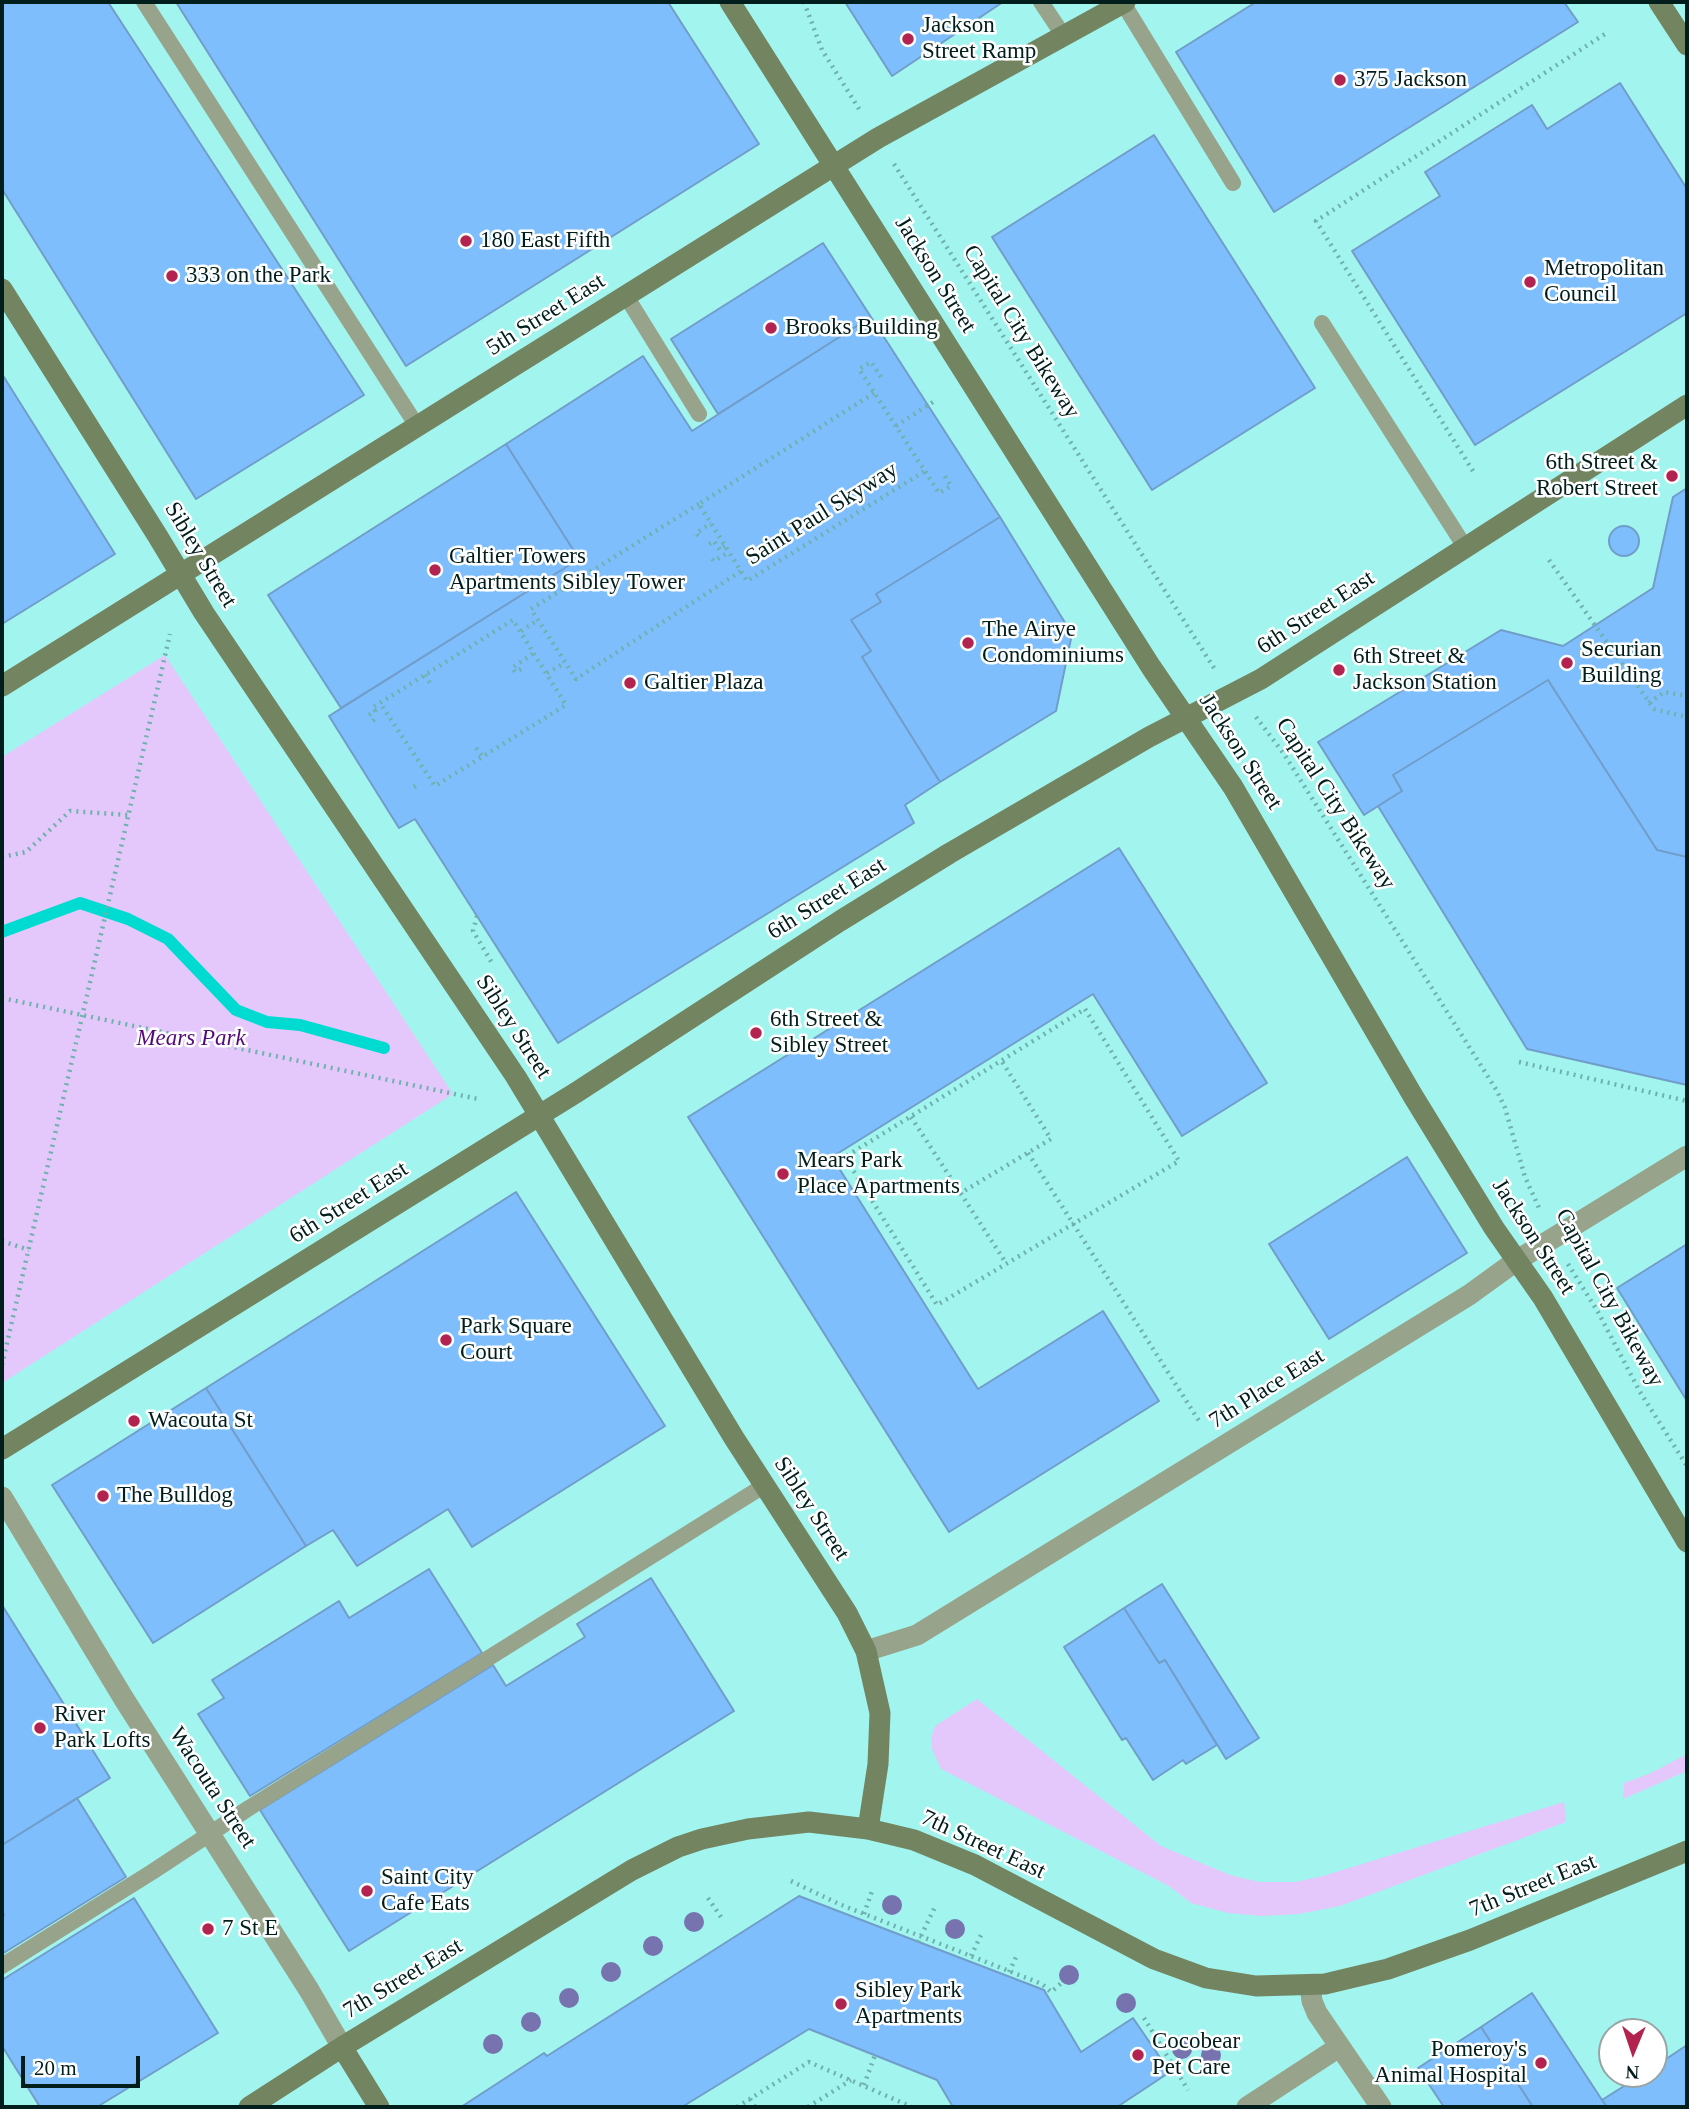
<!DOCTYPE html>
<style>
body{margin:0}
#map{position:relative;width:1689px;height:2109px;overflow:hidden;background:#a2f5ee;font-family:Georgia,serif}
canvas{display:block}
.frame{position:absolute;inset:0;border:4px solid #001e1c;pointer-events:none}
.north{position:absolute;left:1598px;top:2018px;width:70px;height:70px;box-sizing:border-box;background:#fff;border:2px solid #99a5a4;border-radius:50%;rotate:182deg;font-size:19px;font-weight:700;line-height:28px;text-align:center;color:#001e1c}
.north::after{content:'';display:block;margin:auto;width:24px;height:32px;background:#b3234f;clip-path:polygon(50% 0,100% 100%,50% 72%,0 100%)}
.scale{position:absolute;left:21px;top:2056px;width:119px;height:32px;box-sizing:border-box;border:4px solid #001e1c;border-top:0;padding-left:9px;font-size:21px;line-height:24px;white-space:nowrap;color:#001e1c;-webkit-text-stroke:5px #fff;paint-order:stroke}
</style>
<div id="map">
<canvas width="1689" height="2109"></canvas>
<div class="frame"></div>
<div class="north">N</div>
<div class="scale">20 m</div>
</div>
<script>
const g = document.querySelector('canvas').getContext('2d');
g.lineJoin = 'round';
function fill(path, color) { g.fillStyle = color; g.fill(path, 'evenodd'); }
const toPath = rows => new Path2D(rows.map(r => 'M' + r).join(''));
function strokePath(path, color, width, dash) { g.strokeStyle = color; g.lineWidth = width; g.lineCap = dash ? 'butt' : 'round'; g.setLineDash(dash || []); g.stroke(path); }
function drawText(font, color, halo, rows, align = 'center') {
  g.font = font + ' Georgia,serif'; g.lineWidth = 5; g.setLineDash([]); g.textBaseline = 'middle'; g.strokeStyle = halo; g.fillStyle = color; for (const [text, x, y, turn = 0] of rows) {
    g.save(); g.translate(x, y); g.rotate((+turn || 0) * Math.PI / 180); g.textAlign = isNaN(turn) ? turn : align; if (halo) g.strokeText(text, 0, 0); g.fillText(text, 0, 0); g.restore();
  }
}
fill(toPath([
 [165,655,453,1094,2,1383,2,757],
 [977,1699,1161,1846,1230,1875,1259,1882,1295,1882,1323,1876,1564,1802,1566,1822,1340,1906,1299,1914,1262,1916,1228,1913,1191,1903,1169,1886,941,1769,932,1749,931,1738,935,1726],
 [1687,1754,1687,1771,1623,1799,1624,1783,1651,1773]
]), '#e4c8fb');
strokePath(toPath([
 [2,932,80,903,128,919,168,939,236,1010,267,1022,300,1025,384,1048]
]), '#00dbd1', 12);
const building = toPath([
 [2,2,108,2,364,395,196,499,2,189,2,2],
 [176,2,668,2,759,144,406,366,176,2],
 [845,2,1003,2,892,76,845,2],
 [1256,2,1564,2,1578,22,1274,212,1176,52,1256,2],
 [1620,83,1687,189,1687,313,1475,445,1352,251,1440,196,1425,172,1532,105,1547,129,1620,83],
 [1154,135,1315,388,1152,490,992,237,1154,135],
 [823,243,871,317,718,414,671,339,823,243],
 [871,317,1000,517,876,594,881,602,851,620,871,651,862,657,940,782,905,805,914,823,558,1043,415,819,399,828,329,716,579,559,506,444,643,356,692,431,871,317],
 [2,374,115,554,2,624,2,374],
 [506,444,579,559,341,708,268,595,506,444],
 [1687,488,1687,857,1657,850,1548,680,1393,775,1402,791,1364,815,1318,742,1501,630,1563,646,1653,588,1673,497,1687,488],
 [1000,517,1072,634,1056,711,940,782,862,657,871,651,851,620,881,602,876,594,1000,517],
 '1609 541a15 15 0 1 1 30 0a15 15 0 1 1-30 0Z',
 [1548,680,1657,850,1687,857,1687,1085,1527,1049,1378,806,1402,791,1393,775,1548,680],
 [1119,848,1267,1083,1182,1136,1093,994,832,1157,978,1389,1103,1311,1159,1401,949,1532,688,1117,1119,848],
 [1407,1157,1467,1253,1329,1339,1269,1244,1407,1157],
 [516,1192,665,1426,472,1547,448,1509,357,1566,333,1530,306,1546,206,1388,516,1192],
 [1687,1244,1687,1401,1617,1288,1687,1244],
 [206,1388,306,1546,153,1643,52,1485,206,1388],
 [429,1569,482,1653,250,1796,198,1714,224,1698,212,1680,339,1601,349,1618,429,1569],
 [651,1578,734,1711,349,1951,260,1810,493,1665,506,1686,585,1637,577,1624,651,1578],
 [1162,1584,1259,1738,1226,1759,1165,1660,1159,1663,1124,1608,1162,1584],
 [2,1605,110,1778,2,1845,2,1605],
 [1124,1608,1159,1663,1165,1660,1217,1745,1186,1764,1183,1760,1153,1780,1126,1738,1122,1740,1064,1647,1124,1608],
 [77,1798,126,1877,2,1954,2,1916,4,1915,2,1910,2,1845,77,1798],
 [799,1896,1044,1990,1081,2052,1133,2018,1170,2072,1117,2107,953,2107,937,2080,809,2029,682,2107,461,2107,544,2053,547,2056,799,1896],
 [134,1898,218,2033,97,2107,40,2107,2,2046,2,1980,134,1898],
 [1532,1993,1602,2100,1607,2107,1533,2107,1481,2027,1532,1993],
 [1481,2027,1533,2107,1444,2107,1418,2068,1481,2027],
 [1687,2045,1687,2107,1607,2107,1602,2100,1643,2074,1654,2074,1654,2067,1687,2045]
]);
fill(building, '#7ebefd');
strokePath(building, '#719dc9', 2);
strokePath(toPath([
 [804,2,822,50,861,112],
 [894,164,1214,668],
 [881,377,871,362,859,369,939,493,951,486,943,473],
 [874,393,699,504,747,581,925,471],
 [896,426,936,400],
 [1473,471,1316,221,1608,32],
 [699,504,531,609,538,620,576,679,741,571],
 [698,536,696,533,711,523],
 [709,544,714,541,720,550,725,546],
 [712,559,714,561,729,552],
 [1549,560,1654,709,1687,717],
 [521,631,538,620],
 [521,669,515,672,512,668,534,653],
 [547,673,565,663],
 [425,675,431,685],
 [1649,703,1664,692,1687,696],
 [369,715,375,711,372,708,513,620,566,705,435,786,380,703],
 [1256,717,1284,754,1497,1091,1505,1108,1525,1177,1540,1210],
 [373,721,376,718],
 [476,748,483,757],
 [414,787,419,784],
 [2,857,26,852,70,811,128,815],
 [477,916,473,931,492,963],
 [2,998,478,1099],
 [1085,1009,1179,1161,937,1305,845,1157,1085,1009],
 [1519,1062,1687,1101],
 [911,1117,1006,1263],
 [1028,1153,1201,1424],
 [959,1194,1051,1139,1001,1060],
 [2,1241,29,1250],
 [1568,1264,1598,1312,1640,1392,1687,1466],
 [2,1365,170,634],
 [791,1881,839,1904,1042,1984,1051,1992,1066,1979],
 [708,1898,723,1920],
 [864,1914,873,1888],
 [918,1942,935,1907],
 [971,1956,982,1933],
 [1009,1972,1018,1953],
 [1144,2018,1188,2090],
 [864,2085,875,2055],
 [750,2099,755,2107],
 [737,2107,809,2062,912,2107],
 [808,2107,851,2080]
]), '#6fb1ac', 4.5, [2, 5]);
strokePath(toPath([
 [144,2,417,426],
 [1041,2,1063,35],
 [1123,3,1233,183],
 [626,296,699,414],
 [1322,323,1465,547],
 [2,1966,152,1872,249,1808,765,1485]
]), '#97a38b', 16);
strokePath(toPath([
 [2,1497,124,1699,309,1990,342,2047],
 [866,1651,917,1635,1469,1295,1516,1261,1687,1156],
 [1310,1985,1312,2001,1317,2013,1381,2107],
 [1247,2107,1339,2047]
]), '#97a38b', 21);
strokePath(toPath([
 [730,2,1151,667,1233,787,1413,1096,1494,1228,1543,1298,1687,1542],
 [1659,2,1687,45],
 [2,289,157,535,204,613,516,1077,734,1438,847,1613,866,1651,880,1713,878,1764,868,1829],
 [2,686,878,138,1125,2],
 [2,1449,577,1092,840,921,950,853,1149,737,1261,679,1687,405],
 [342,2047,379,2107],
 [249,2107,342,2047,632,1870,678,1847,702,1839,748,1829,809,1822,868,1829,914,1840,975,1865,1154,1959,1206,1978,1256,1986,1325,1984,1388,1969,1470,1940,1687,1851]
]), '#738461', 21);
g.fillStyle = '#7773af';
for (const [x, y] of [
 [892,1905],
 [694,1922],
 [955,1929],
 [653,1946],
 [611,1972],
 [1069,1975],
 [569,1998],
 [1126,2003],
 [531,2022],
 [493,2044],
 [1182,2049],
 [1211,2055]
]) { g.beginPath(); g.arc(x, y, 10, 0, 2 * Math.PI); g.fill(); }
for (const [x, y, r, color] of [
 [908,39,7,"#b3234f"],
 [1340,80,7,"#b3234f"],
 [466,241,7,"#b3234f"],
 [172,276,7,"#b3234f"],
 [1530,282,7,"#b3234f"],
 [771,328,7,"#b3234f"],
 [1672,476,7,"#b3234f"],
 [435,570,7,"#b3234f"],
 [968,643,7,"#b3234f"],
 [1567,663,7,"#b3234f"],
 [1339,670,7,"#b3234f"],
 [630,683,7,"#b3234f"],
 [756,1033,7,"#b3234f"],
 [783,1174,7,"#b3234f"],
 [446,1340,7,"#b3234f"],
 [134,1421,7,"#b3234f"],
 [103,1496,7,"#b3234f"],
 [40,1728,7,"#b3234f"],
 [367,1891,7,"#b3234f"],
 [208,1929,7,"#b3234f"],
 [841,2004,7,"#b3234f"],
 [1138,2055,7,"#b3234f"],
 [1541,2063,7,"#b3234f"]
]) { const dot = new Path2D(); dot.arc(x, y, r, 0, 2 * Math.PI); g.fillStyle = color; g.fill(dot); strokePath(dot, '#fff', 2.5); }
drawText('23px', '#001e1c', '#fff', [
 ["Jackson",922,26],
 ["Street Ramp",922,52],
 ["375 Jackson",1354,80],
 ["180 East Fifth",480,241],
 ["Metropolitan",1544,269],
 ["Council",1544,295],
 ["333 on the Park",186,276],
 ["Brooks Building",785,328],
 ["6th Street &",1658,463,"right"],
 ["Robert Street",1658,489,"right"],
 ["Galtier Towers",449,557],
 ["Apartments Sibley Tower",449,583],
 ["The Airye",982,630],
 ["Condominiums",982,656],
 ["Securian",1581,650],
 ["Building",1581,676],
 ["6th Street &",1353,657],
 ["Jackson Station",1353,683],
 ["Galtier Plaza",644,683],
 ["6th Street &",770,1020],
 ["Sibley Street",770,1046],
 ["Mears Park",797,1161],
 ["Place Apartments",797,1187],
 ["Park Square",460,1327],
 ["Court",460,1353],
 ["Wacouta St",148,1421],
 ["The Bulldog",117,1496],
 ["River",54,1715],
 ["Park Lofts",54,1741],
 ["Saint City",381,1878],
 ["Cafe Eats",381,1904],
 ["7 St E",222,1929],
 ["Sibley Park",855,1991],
 ["Apartments",855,2017],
 ["Cocobear",1152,2042],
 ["Pet Care",1152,2068],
 ["Pomeroy's",1527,2050,"right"],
 ["Animal Hospital",1527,2076,"right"]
], 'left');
drawText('23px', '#001e1c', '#fff', [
 ["Jackson Street",935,275,58],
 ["5th Street East",546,315,-32],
 ["Capital City Bikeway",1021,332,58],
 ["Saint Paul Skyway",822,514,-32],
 ["Sibley Street",200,555,59],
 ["6th Street East",1316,613,-33],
 ["Jackson Street",1240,752,57],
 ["Capital City Bikeway",1335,804,57],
 ["6th Street East",827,899,-32],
 ["Sibley Street",513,1027,57],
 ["6th Street East",349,1203,-32],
 ["Jackson Street",1533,1237,57],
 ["Capital City Bikeway",1609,1298,61],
 ["7th Place East",1267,1389,-32],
 ["Sibley Street",811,1509,57],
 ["Wacouta Street",212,1788,57],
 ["7th Street East",983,1845,25],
 ["7th Street East",1533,1886,-22],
 ["7th Street East",403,1979,-31]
]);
drawText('italic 23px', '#54097b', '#fff', [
 ["Mears Park",191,1039]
]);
</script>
